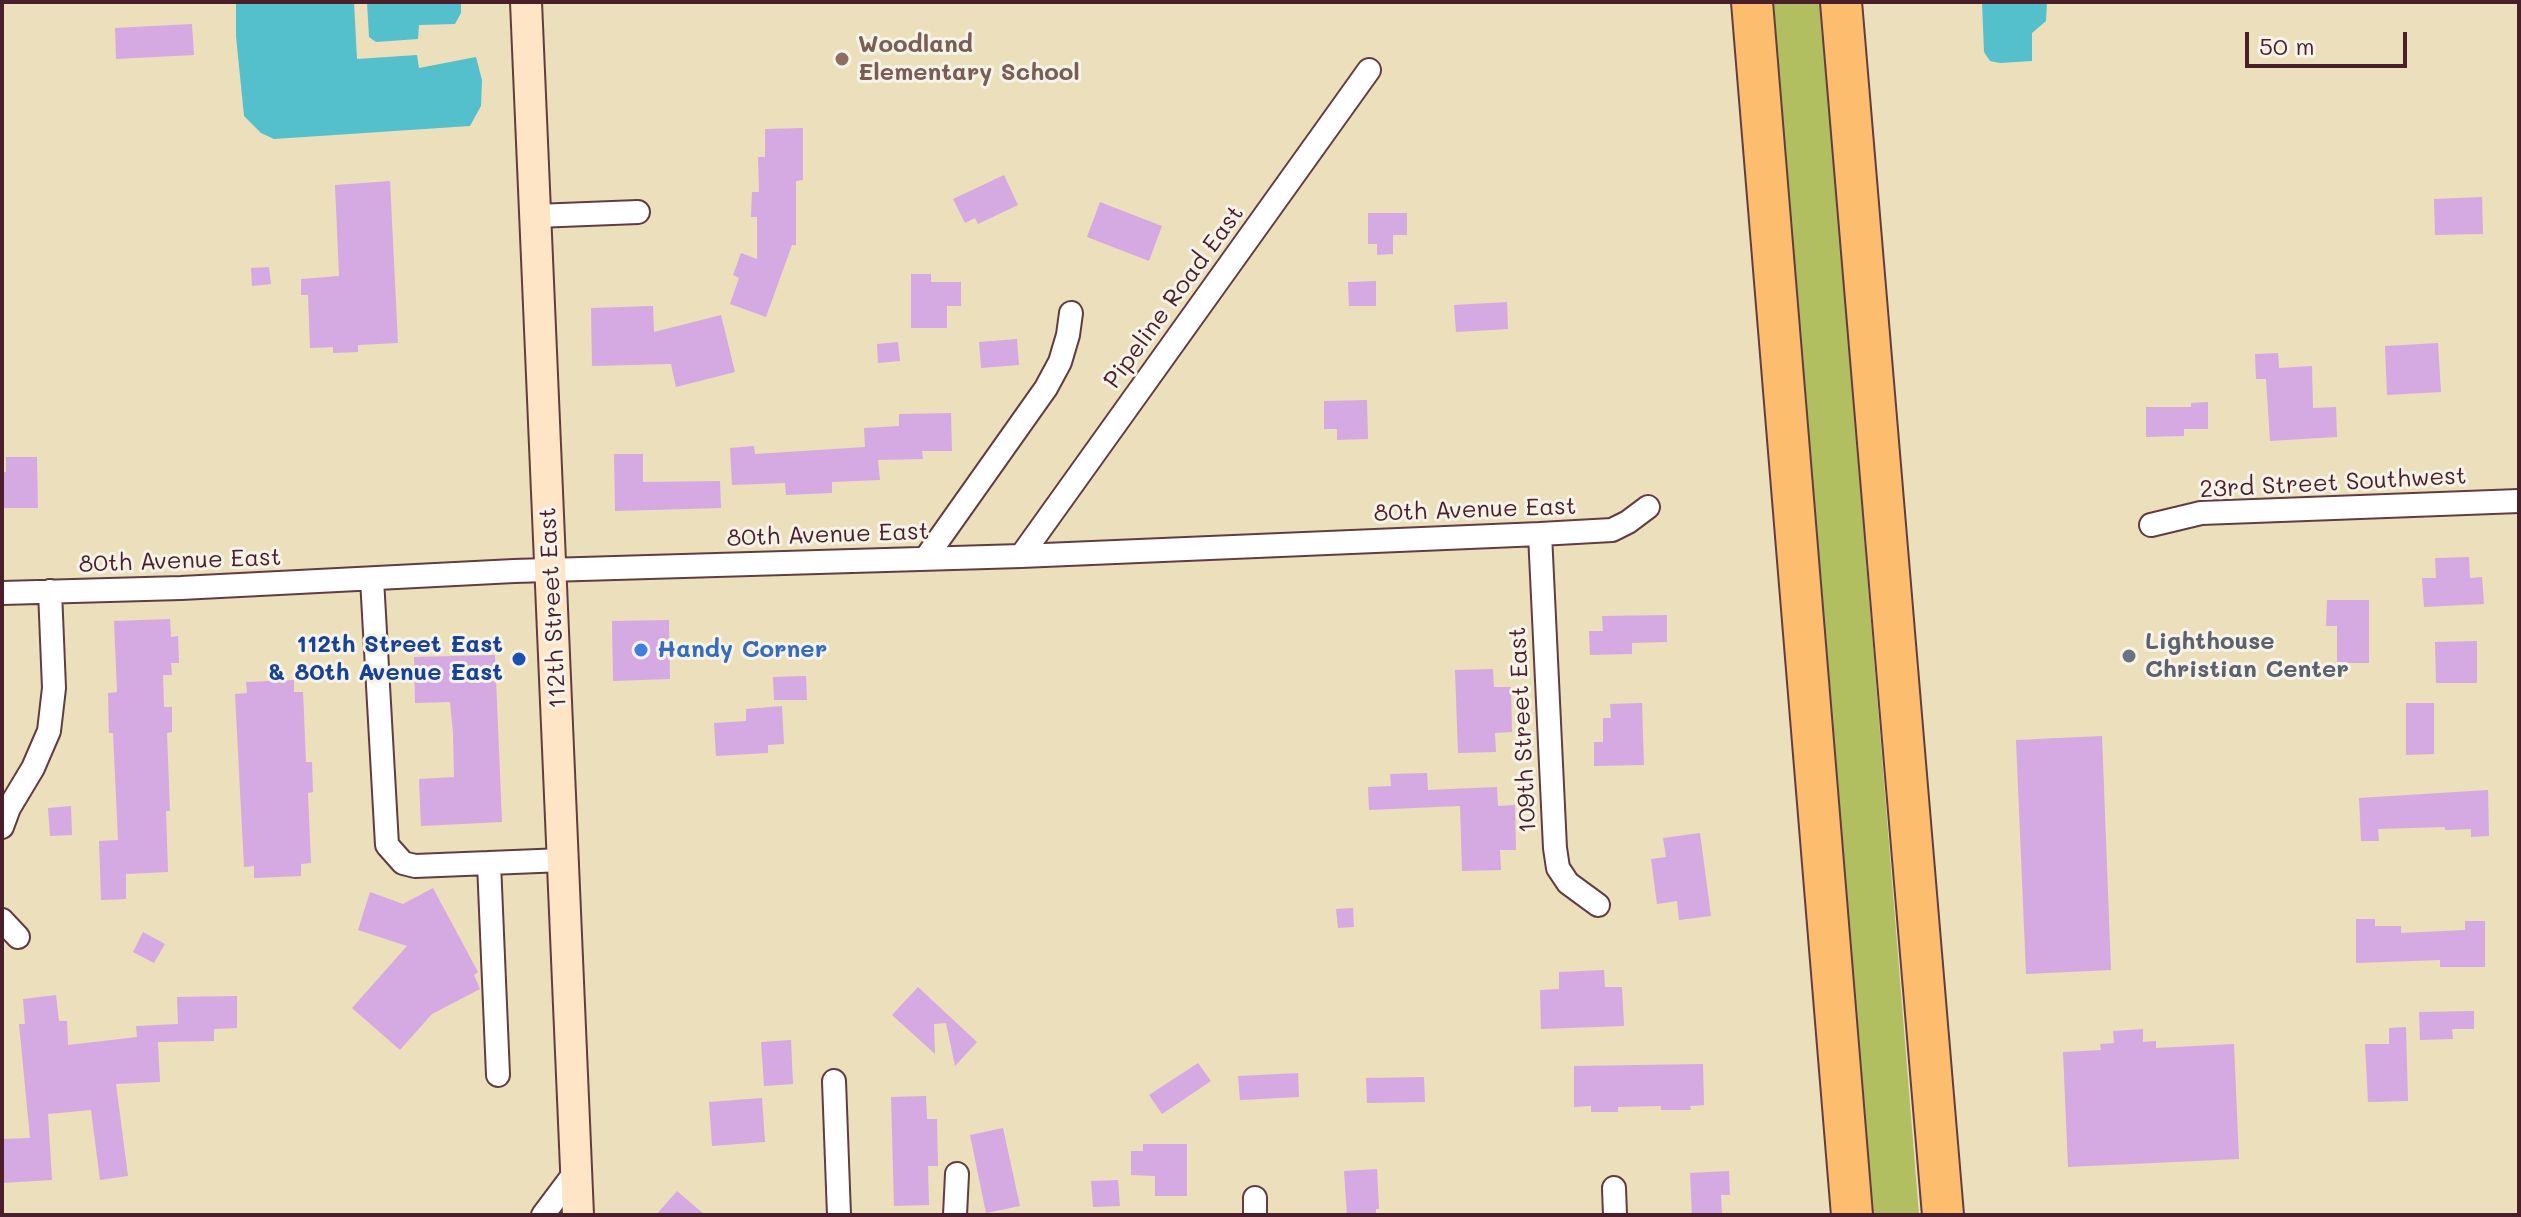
<!DOCTYPE html>
<style>
body{margin:0}
#map{position:relative;width:2521px;height:1217px;overflow:hidden;background:#ebdfbc;font-family:Mali,sans-serif}
canvas{display:block}
.frame{position:absolute;inset:0;border:4px solid #4a1f2b;pointer-events:none}
.scale{position:absolute;left:2245px;top:32px;width:162px;height:36px;box-sizing:border-box;border:4px solid #4a1f2b;border-top:0;padding-left:10px;font-size:24px;line-height:28px;white-space:nowrap;color:#4a1f2b;-webkit-text-stroke:6px #f7f3e8;paint-order:stroke}
</style>
<div id="map">
<canvas width="2521" height="1217"></canvas>
<div class="frame"></div>
<div class="scale">50 m</div>
</div>
<script>
const g = document.querySelector('canvas').getContext('2d');
g.lineJoin = 'round';
function fill(path, color) { g.fillStyle = color; g.fill(path, 'evenodd'); }
const toPath = rows => new Path2D(rows.map(r => 'M' + r).join(''));
function strokePath(path, color, width, dash) { g.strokeStyle = color; g.lineWidth = width; g.lineCap = dash ? 'butt' : 'round'; g.setLineDash(dash || []); g.stroke(path); }
function drawText(font, color, halo, rows, align = 'center') {
  g.font = font + ' Mali,sans-serif'; g.lineWidth = 6; g.setLineDash([]); g.textBaseline = 'middle'; g.strokeStyle = halo; g.fillStyle = color; for (const [text, x, y, turn = 0] of rows) {
    g.save(); g.translate(x, y); g.rotate((+turn || 0) * Math.PI / 180); g.textAlign = isNaN(turn) ? turn : align; if (halo) g.strokeText(text, 0, 0); g.fillText(text, 0, 0); g.restore();
  }
}
fill(toPath([
 [1770,2,1821,2,1919,1215,1871,1215]
]), '#b1bf61');
fill(toPath([
 [236,2,354,2,357,59,417,55,419,68,476,57,482,80,481,106,470,126,274,139,261,133,244,116,236,36],
 [367,2,461,2,461,13,455,24,419,25,418,39,376,42,369,37],
 [1982,2,2047,2,2046,21,2032,33,2032,61,2000,63,1990,61,1984,52]
]), '#53c0cc');
fill(toPath([
 [192,24,194,55,116,59,115,28],
 [803,128,803,180,796,181,796,245,792,245,766,317,730,304,739,278,733,275,741,253,757,259,757,217,751,217,752,192,759,192,758,157,765,157,765,129],
 [1004,175,1018,205,978,224,975,218,965,223,953,199],
 [390,181,398,343,358,345,358,352,333,353,333,347,310,348,308,295,301,295,301,279,339,276,335,185],
 [2482,197,2483,234,2435,235,2434,199],
 [1100,202,1162,226,1149,261,1087,237],
 [1368,213,1407,213,1407,235,1393,235,1393,254,1377,255,1377,244,1368,244],
 [269,267,271,284,252,286,251,268],
 [911,274,931,274,931,282,961,282,961,306,947,306,947,328,911,328],
 [1376,281,1376,306,1349,306,1348,282],
 [1507,302,1508,329,1456,332,1454,305],
 [653,306,654,332,721,315,735,372,676,387,671,364,592,366,591,308],
 [1017,339,1019,365,981,368,979,342],
 [898,342,900,361,878,363,877,344],
 [2438,343,2441,392,2387,395,2385,346],
 [2278,353,2279,368,2312,366,2313,408,2336,407,2337,437,2270,441,2266,379,2256,379,2255,354],
 [1367,400,1368,439,1337,440,1337,429,1324,429,1324,401],
 [2208,402,2208,429,2184,429,2184,436,2146,437,2146,407,2191,407,2191,403],
 [951,413,952,451,922,451,923,459,878,460,880,480,832,482,832,493,786,495,785,483,732,485,730,448,754,446,755,454,865,447,864,428,899,426,899,414],
 [614,454,643,454,643,482,720,481,721,508,615,511],
 [6,457,37,457,38,508,2,508,2,472,6,472],
 [2469,557,2470,578,2482,577,2484,604,2424,607,2422,578,2436,578,2435,558],
 [2327,600,2369,600,2369,663,2337,663,2337,626,2326,626],
 [1667,615,1667,642,1632,643,1632,654,1590,655,1589,631,1603,631,1602,616],
 [170,619,171,637,178,636,179,663,171,663,172,675,163,675,164,707,172,707,172,732,167,733,170,811,166,811,168,872,126,874,126,899,101,900,99,841,118,840,113,733,109,733,108,693,117,692,114,621],
 [669,620,670,679,613,681,612,621],
 [2477,641,2477,683,2436,683,2435,642],
 [495,655,502,822,421,826,419,779,454,777,453,733,450,702,415,703,414,657],
 [1493,669,1494,687,1511,687,1512,732,1495,733,1496,752,1458,753,1455,670],
 [806,676,807,700,774,700,773,677],
 [294,680,294,692,303,692,306,762,312,762,313,792,308,793,311,863,301,864,301,876,254,878,254,866,244,867,235,694,247,693,246,682],
 [1642,703,1644,765,1594,766,1594,742,1603,742,1603,718,1611,718,1610,704],
 [2406,703,2434,703,2434,754,2406,755],
 [782,706,784,744,768,745,768,753,716,756,714,723,746,721,746,709],
 [2102,736,2111,970,2026,974,2016,740],
 [1427,773,1428,790,1497,787,1498,806,1515,805,1516,850,1500,850,1501,870,1462,871,1460,806,1369,810,1368,787,1391,786,1390,774],
 [2488,790,2489,836,2471,837,2471,829,2445,830,2445,827,2378,829,2379,841,2361,841,2359,798],
 [71,806,72,835,50,836,48,808],
 [1700,833,1711,916,1679,920,1677,901,1657,904,1651,859,1666,857,1663,838],
 [433,888,478,972,474,975,480,989,432,1014,400,1050,352,1008,407,946,358,930,370,892,403,904],
 [1353,908,1354,927,1338,928,1336,909],
 [2356,919,2375,919,2375,926,2401,926,2401,933,2465,930,2465,921,2485,921,2485,967,2440,967,2440,960,2356,963],
 [143,932,165,944,154,963,133,952],
 [1604,970,1605,987,1622,987,1624,1026,1541,1029,1540,990,1559,989,1559,972],
 [918,987,977,1042,955,1066,946,1023,934,1024,935,1054,892,1015],
 [56,995,59,1021,67,1021,68,1045,137,1037,136,1026,178,1024,177,997,237,996,237,1028,214,1029,214,1041,158,1042,160,1082,116,1084,128,1176,100,1180,91,1110,48,1114,52,1180,2,1183,2,1139,30,1138,19,1024,25,1024,23,999],
 [2474,1011,2474,1029,2452,1029,2453,1039,2420,1040,2419,1012],
 [2406,1027,2408,1101,2368,1102,2365,1044,2389,1044,2389,1028],
 [2143,1029,2143,1042,2156,1041,2156,1048,2234,1044,2239,1159,2068,1167,2063,1052,2101,1050,2100,1044,2114,1043,2113,1031],
 [791,1040,793,1084,764,1086,761,1042],
 [1198,1063,1211,1081,1162,1114,1149,1095],
 [1703,1064,1704,1105,1690,1106,1691,1110,1661,1110,1661,1106,1618,1107,1618,1112,1591,1112,1591,1106,1574,1107,1574,1066],
 [1298,1073,1299,1097,1240,1100,1238,1076],
 [1424,1077,1425,1102,1367,1103,1366,1078],
 [926,1096,927,1119,937,1119,938,1166,928,1166,929,1205,894,1206,891,1097],
 [762,1098,765,1142,712,1146,709,1102],
 [1003,1128,1020,1206,986,1213,970,1135],
 [1143,1144,1187,1144,1187,1196,1155,1196,1155,1176,1131,1175,1131,1151,1143,1151],
 [1377,1169,1379,1209,1376,1209,1376,1215,1347,1215,1344,1171],
 [1729,1171,1730,1195,1721,1195,1722,1215,1692,1215,1690,1173],
 [1118,1180,1120,1206,1093,1207,1091,1181],
 [677,1191,705,1215,656,1215]
]), '#d5a9e2');
const street = toPath([
 [536,216,638,212],
 [2151,525,2201,513,2519,501],
 [1540,534,1555,848,1558,868,1568,883,1598,905],
 [1021,556,1369,70],
 [925,559,1046,388,1060,362,1068,335,1071,313],
 [372,579,387,845,403,863,415,866,563,860],
 [2,593,181,588,514,571,1021,556,1540,534,1612,530,1628,522,1648,507],
 [2,827,9,808,33,768,49,731,54,688,50,591],
 [489,863,498,1075],
 [2,920,18,937],
 [834,1081,839,1215],
 [1614,1188,1615,1215],
 [1255,1198,1255,1215],
 [543,1215,576,1171],
 [955,1215,957,1174]
]);
const secondary = toPath([
 [526,2,578,1215]
]);
const highway = toPath([
 [1752,2,1852,1215],
 [1841,2,1943,1215]
]);
strokePath(street, '#623c41', 26);
strokePath(secondary, '#623c41', 34);
strokePath(highway, '#623c41', 44);
strokePath(street, '#fff', 22);
strokePath(secondary, '#fee5c5', 30);
strokePath(highway, '#fcbd6f', 40);
for (const [x, y, r, color] of [
 [842,59,8,"#8d6e63"],
 [641,650,8,"#3f7fe0"],
 [2129,656,8,"#6b7280"],
 [519,659,8,"#1a4fb4"]
]) { const dot = new Path2D(); dot.arc(x, y, r, 0, 2 * Math.PI); g.fillStyle = color; g.fill(dot); strokePath(dot, '#f7f3e8', 3); }
drawText('bold 24px', '#785e54', '#f7f3e8', [
 ["Woodland",858,45],
 ["Elementary School",858,73]
], 'left');
drawText('24px', '#4a1f2b', '#f7f3e8', [
 ["Pipeline Road East",1174,297,-54],
 ["23rd Street Southwest",2333,483,-3],
 ["80th Avenue East",1475,510,-2],
 ["80th Avenue East",828,535,-2],
 ["80th Avenue East",180,561,-2],
 ["112th Street East",553,608,-93],
 ["109th Street East",1523,730,-93]
]);
drawText('bold 24px', '#5b616d', '#f7f3e8', [
 ["Lighthouse",2145,642],
 ["Christian Center",2145,670]
], 'left');
drawText('bold 24px', '#164399', '#f7f3e8', [
 ["112th Street East",503,645],
 ["& 80th Avenue East",503,673]
], 'right');
drawText('bold 24px', '#366cbe', '#f7f3e8', [
 ["Handy Corner",657,650]
], 'left');
</script>
